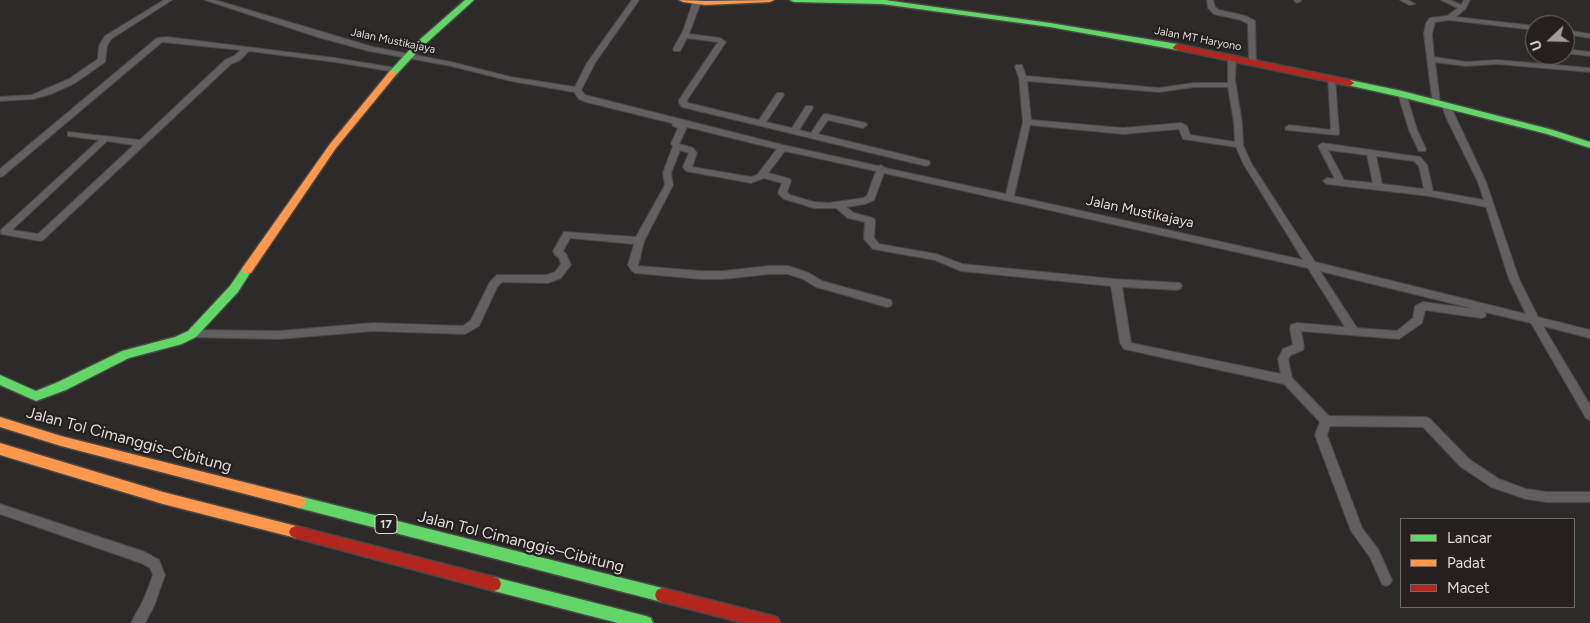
<!DOCTYPE html>
<meta charset="utf-8">
<style>
body{margin:0}
#map{position:relative;width:1590px;height:623px;overflow:hidden;background:#2d2b29;font-family:Figtree,sans-serif}
canvas{display:block}
.legend{position:absolute;left:1400px;top:518px;width:175px;height:90px;box-sizing:border-box;background:#25201e;border:1px solid #6f6b69;margin:0;padding:6px 9px;list-style:none;font-size:15px;color:#dfdcda}
.legend li{display:flex;align-items:center;gap:10px;height:25px}
.legend b{width:25px;border:1px solid #6f6b69}
.north{position:absolute;left:1525px;top:15px;width:50px;height:50px;box-sizing:border-box;background:#25201e;border:1px solid #6f6b69;border-radius:50%;rotate:249deg;font-size:14px;font-weight:700;line-height:20px;text-align:center;color:#dfdcda}
.north::after{content:'';display:block;margin:auto;width:18px;height:22px;background:#a19e9c;clip-path:polygon(50% 0,100% 100%,50% 72%,0 100%)}
</style>
<div id="map">
<canvas width="1590" height="623"></canvas>
<ul class="legend">
<li><b style="height:6px;background:#63d668"></b>Lancar</li>
<li><b style="height:6px;background:#ff974d"></b>Padat</li>
<li><b style="height:6px;background:#b3261e"></b>Macet</li>
</ul>
<div class="north">U</div>
</div>
<script>
const g = document.querySelector('canvas').getContext('2d');
g.lineJoin = 'round';
const toPath = rows => new Path2D(rows.map(r => 'M' + r).join(''));
function strokePath(path, color, width, dash) { g.strokeStyle = color; g.lineWidth = width; g.lineCap = dash ? 'butt' : 'round'; g.setLineDash(dash || []); g.stroke(path); }
function fill(path, color) { g.fillStyle = color; g.fill(path, 'evenodd'); }
function drawText(font, color, halo, rows, align = 'center') {
  g.font = font + ' Figtree,sans-serif'; g.lineWidth = 4.5; g.setLineDash([]); g.textBaseline = 'middle'; g.strokeStyle = halo; g.fillStyle = color; for (const [text, x, y, turn = 0] of rows) {
    g.save(); g.translate(x, y); g.rotate((+turn || 0) * Math.PI / 180); g.textAlign = isNaN(turn) ? turn : align; if (halo) g.strokeText(text, 0, 0); g.fillText(text, 0, 0); g.restore();
  }
}
const street = toPath([
 [164,0,172,0,111,39,107,46,105,62,75,83,51,94,33,99,0,101,0,97,32,95,69,79,98,59,99,46,105,36,164,0],
 [205,0,215,0,373,47,451,62,511,77,575,87,587,63,632,0,639,0,595,63,581,90,585,95,783,145,878,166,881,165,885,168,1006,194,1023,122,1019,78,1015,67,1016,65,1022,65,1026,76,1159,88,1194,83,1228,83,1228,58,1232,56,1236,58,1235,80,1242,123,1243,145,1251,163,1315,262,1526,314,1509,279,1486,207,1429,196,1327,184,1323,181,1327,178,1335,179,1318,146,1322,143,1420,157,1427,165,1433,191,1484,200,1478,182,1446,117,1442,105,1443,103,1449,103,1486,182,1519,279,1538,317,1590,330,1590,338,1543,326,1590,405,1590,420,1586,418,1531,323,1485,312,1486,314,1485,317,1481,318,1425,310,1422,323,1399,339,1301,331,1304,347,1303,350,1291,355,1288,359,1292,378,1329,416,1426,417,1430,419,1469,459,1499,479,1526,489,1547,492,1590,492,1590,502,1547,502,1526,499,1491,487,1461,467,1423,427,1330,426,1327,435,1362,528,1378,549,1392,580,1390,584,1386,586,1382,584,1370,557,1351,531,1315,435,1320,422,1284,384,1124,349,1120,343,1111,286,961,271,935,260,873,249,864,239,865,222,848,218,836,208,814,208,784,199,778,193,782,183,764,178,751,183,686,171,683,167,689,153,680,150,671,173,673,185,644,241,638,266,701,271,723,271,769,266,788,266,809,273,822,281,891,300,892,303,891,306,887,307,816,287,803,279,788,274,769,274,723,279,701,279,635,273,632,271,628,265,634,244,570,238,563,251,566,254,571,265,561,278,548,283,502,282,497,287,479,326,465,334,373,331,279,339,188,337,187,334,188,331,192,330,279,331,373,323,463,326,471,320,490,282,497,275,547,275,555,272,561,264,559,258,555,255,553,251,564,232,636,237,665,185,663,173,673,146,671,144,678,128,673,126,672,123,586,102,579,99,574,92,511,81,451,66,369,51,321,38,205,0],
 [1027,81,1159,92,1194,87,1228,87,1234,123,1235,142,1190,135,1187,126,1181,123,1123,128,1031,120,1027,81],
 [1030,125,1123,134,1179,129,1183,139,1236,147,1243,163,1303,260,1014,196,1030,125],
 [687,127,777,149,757,175,751,177,692,167,697,153,693,148,679,144,687,127],
 [1328,150,1367,155,1373,183,1344,180,1328,150],
 [785,151,876,171,867,196,863,198,829,203,814,202,790,195,787,192,791,181,790,179,768,173,785,151],
 [1376,156,1414,161,1419,166,1424,189,1382,184,1376,156],
 [884,173,1308,268,1345,327,1297,323,1291,325,1290,328,1293,345,1283,349,1278,359,1281,374,1131,343,1122,287,1177,290,1180,289,1182,286,1180,283,1114,279,962,264,936,254,879,244,874,238,875,220,873,218,854,213,846,207,865,204,874,200,884,173],
 [1320,271,1475,309,1423,302,1415,306,1413,318,1397,331,1357,328,1320,271],
 [697,0,701,2,689,34,720,38,726,42,687,100,688,103,759,120,777,93,783,93,784,95,766,122,792,128,806,106,812,106,813,108,799,130,811,133,823,115,826,114,866,123,867,125,863,128,828,120,818,134,929,161,930,163,929,165,926,166,682,107,679,103,679,100,718,42,687,38,680,51,674,51,673,49,683,31,693,2,697,0],
 [1207,0,1213,0,1215,7,1219,10,1246,16,1255,21,1256,65,1250,65,1249,63,1248,24,1241,20,1214,14,1208,8,1207,0],
 [1294,0,1300,0,1301,1,1297,3,1294,0],
 [1400,0,1408,0,1415,4,1409,5,1400,0],
 [1441,0,1450,0,1461,5,1464,0,1470,0,1465,9,1456,17,1535,26,1535,30,1449,20,1435,22,1432,34,1434,57,1466,62,1497,60,1590,68,1590,72,1497,64,1466,66,1435,62,1440,103,1436,105,1433,105,1424,34,1426,23,1430,18,1447,16,1458,8,1441,0],
 [1565,30,1590,34,1590,38,1565,34,1565,30],
 [167,37,335,58,396,68,400,70,396,72,335,62,249,51,240,60,231,64,43,240,40,241,1,234,1,230,99,140,68,136,68,132,140,140,225,60,234,56,241,50,162,42,3,176,0,177,0,169,157,38,167,37],
 [107,141,134,145,38,234,12,230,107,141],
 [1565,49,1590,52,1590,56,1565,53,1565,49],
 [1328,76,1331,76,1335,78,1339,133,1338,135,1286,130,1285,128,1289,125,1331,130,1328,76],
 [1399,92,1402,92,1406,94,1417,130,1426,149,1425,151,1419,151,1409,130,1398,94,1399,92],
 [0,504,145,552,159,560,165,575,154,606,145,623,131,623,144,599,153,575,150,568,141,563,0,514,0,504]
]);
const fast = toPath([
 [465,0,474,0,422,47,395,76,389,76,389,72,416,43,465,0],
 [790,0,885,0,1050,23,1177,44,1181,47,1177,50,1050,27,882,4,794,2,790,0],
 [1350,80,1402,91,1553,130,1590,142,1590,148,1547,134,1401,97,1347,85,1347,81,1350,80],
 [247,266,252,270,238,292,196,337,182,344,129,358,66,390,36,401,0,385,0,375,36,391,58,382,122,351,175,337,188,331,230,286,243,267,247,266],
 [299,496,662,588,667,590,669,595,667,600,662,602,299,508,294,506,292,502,294,498,299,496],
 [494,577,646,616,651,618,653,623,618,623,494,591,489,589,487,584,489,579,494,577]
]);
const slow = toPath([
 [679,0,705,1,774,0,770,2,705,5,683,2,679,0],
 [392,71,395,72,395,76,336,148,251,273,243,273,242,270,243,267,330,144,389,72,392,71],
 [0,417,61,436,299,496,304,498,306,502,304,506,299,508,61,446,0,427,0,417],
 [0,443,163,492,296,526,301,528,303,532,301,536,296,538,163,504,0,455,0,443]
]);
const jam = toPath([
 [1177,44,1350,80,1354,83,1350,86,1174,49,1173,47,1177,44],
 [296,526,494,577,499,579,501,584,499,589,494,591,296,538,291,536,289,532,291,528,296,526],
 [662,588,773,616,778,618,780,623,744,623,662,602,657,600,655,595,657,590,662,588]
]);
strokePath(street, '#4a4846', 2);
strokePath(fast, '#4a4846', 3);
strokePath(slow, '#4a4846', 3);
strokePath(jam, '#4a4846', 3);
fill(street, '#615f5f');
fill(fast, '#63d668');
fill(slow, '#ff974d');
fill(jam, '#b3261e');
drawText('11px', '#dfdcda', '#25201e', [
 ["Jalan MT Haryono",1198,39,11],
 ["Jalan Mustikajaya",393,41,12]
]);
for (const [x, y, w] of [
 [386,524,22]
]) { const box = new Path2D(); box.roundRect(x - w / 2, y - 9.5, w, 19, 4); g.fillStyle = '#25201e'; g.fill(box); strokePath(box, '#dfdcda', 1); }
drawText('bold 12px', '#dfdcda', null, [
 ["17",386,524]
]);
drawText('14px', '#dfdcda', '#25201e', [
 ["Jalan Mustikajaya",1140,212,12]
]);
drawText('16px', '#dfdcda', '#25201e', [
 ["Jalan Tol Cimanggis–Cibitung",129,440,15],
 ["Jalan Tol Cimanggis–Cibitung",521,542,14]
]);
</script>
